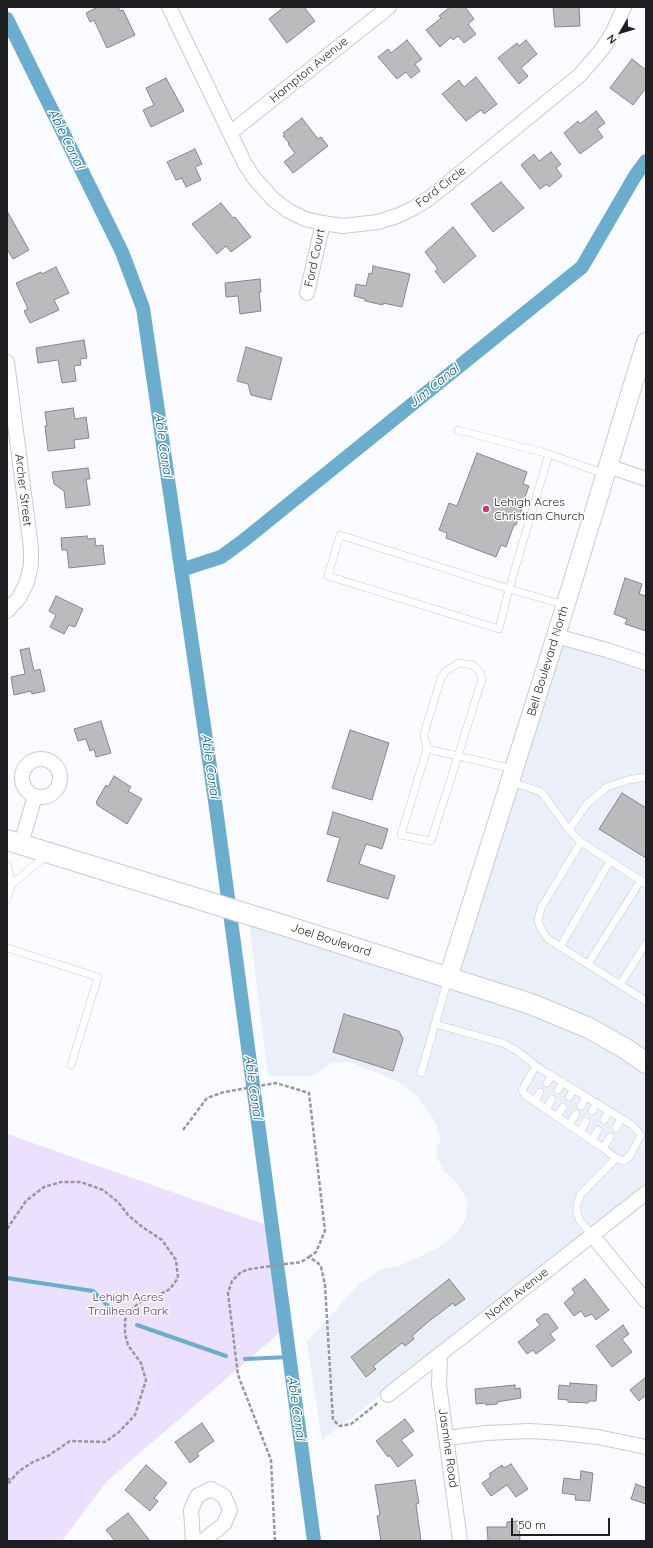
<!DOCTYPE html>
<style>
body{margin:0}
#map{position:relative;width:653px;height:1548px;overflow:hidden;background:#f9fbfe;font-family:Quicksand,sans-serif}
canvas{display:block}
.frame{position:absolute;inset:0;border:8px solid #1e1f20;pointer-events:none}
.north{position:absolute;left:601px;top:12px;width:40px;height:40px;-webkit-text-stroke:3px #fff;paint-order:stroke;rotate:232deg;font-size:11px;font-weight:700;line-height:16px;text-align:center;color:#1e1f20}
.north::after{content:'';display:block;margin:auto;width:14px;height:18px;background:#1e1f20;clip-path:polygon(50% 0,100% 100%,50% 72%,0 100%)}
.scale{position:absolute;left:511px;top:1518px;width:99px;height:18px;box-sizing:border-box;border:2px solid #1e1f20;border-top:0;padding-left:5px;font-size:12px;line-height:14px;white-space:nowrap;color:#1e1f20;-webkit-text-stroke:3px #fff;paint-order:stroke}
</style>
<div id="map">
<canvas width="653" height="1548"></canvas>
<div class="frame"></div>
<div class="north">N</div>
<div class="scale">50 m</div>
</div>
<script>
const g = document.querySelector('canvas').getContext('2d');
g.lineJoin = 'round';
function fill(path, color) { g.fillStyle = color; g.fill(path, 'evenodd'); }
const toPath = rows => new Path2D(rows.map(r => 'M' + r).join(''));
function strokePath(path, color, width, dash) { g.strokeStyle = color; g.lineWidth = width; g.lineCap = dash ? 'butt' : 'round'; g.setLineDash(dash || []); g.stroke(path); }
function drawText(font, color, halo, rows, align = 'center') {
  g.font = font + ' Quicksand,sans-serif'; g.lineWidth = 3; g.setLineDash([]); g.textBaseline = 'middle'; g.strokeStyle = halo; g.fillStyle = color; for (const [text, x, y, turn = 0] of rows) {
    g.save(); g.translate(x, y); g.rotate((+turn || 0) * Math.PI / 180); g.textAlign = isNaN(turn) ? turn : align; if (halo) g.strokeText(text, 0, 0); g.fillText(text, 0, 0); g.restore();
  }
}
fill(toPath([
 [565,633,646,661,646,1054,457,973],
 [249,922,528,1011,585,1035,646,1072,646,1192,322,1440,307,1342,359,1284,380,1270,399,1266,436,1249,456,1234,466,1218,467,1201,458,1184,444,1171,437,1158,437,1148,441,1139,435,1121,418,1097,397,1081,350,1062,332,1063,318,1073,307,1076,268,1076]
]), '#eaeff9');
fill(toPath([
 [7,1134,272,1227,285,1328,107,1481,62,1541,7,1541]
]), '#ece0ff');
strokePath(toPath([
 [7,1278,93,1291,115,1313],
 [137,1325,226,1356],
 [245,1359,289,1357]
]), '#6cadcd', 4);
strokePath(toPath([
 [7,19,122,252,143,308,215,801,314,1541],
 [181,570,221,557,243,541,582,267,635,176,646,161]
]), '#6cadcd', 14);
const building = toPath([
 [98,7,118,7,120,11,123,10,135,35,107,48,94,20,90,22,86,13,98,7],
 [284,7,304,7,315,21,287,43,269,19,284,7],
 [450,7,465,7,474,19,468,24,476,34,464,43,458,36,453,40,451,37,440,47,426,30,441,18,439,16,450,7],
 [553,7,579,7,580,26,555,27,553,7],
 [407,40,422,59,415,64,420,71,411,78,406,72,397,79,378,57,388,49,391,53,407,40],
 [526,40,537,54,521,68,528,76,519,84,498,58,517,43,519,46,526,40],
 [632,59,646,70,646,88,633,105,610,88,632,59],
 [476,77,497,104,484,114,481,110,466,121,442,94,459,80,464,87,476,77],
 [166,78,184,111,151,127,143,110,154,105,146,88,166,78],
 [596,111,605,123,597,129,603,137,580,154,564,133,578,121,580,124,596,111],
 [302,118,318,139,321,137,328,146,293,173,284,162,295,153,288,144,289,143,283,136,285,135,283,133,302,118],
 [195,149,202,164,195,167,201,180,186,187,182,178,176,180,167,162,195,149],
 [551,152,561,164,556,168,562,176,549,187,547,184,540,189,521,165,534,154,539,161,551,152],
 [501,182,524,208,493,232,471,204,501,182],
 [221,203,233,218,235,217,251,237,231,252,226,246,217,254,192,224,221,203],
 [7,211,29,250,13,259,7,249,7,211],
 [453,227,476,256,444,283,435,271,438,269,425,252,453,227],
 [373,266,410,274,402,307,383,303,383,305,365,301,365,299,354,296,356,284,366,286,369,273,372,274,373,266],
 [56,267,69,293,54,300,59,310,30,323,24,311,28,309,16,283,41,272,42,274,56,267],
 [260,279,261,292,259,292,261,311,240,314,238,296,226,297,225,283,260,279],
 [84,340,87,358,80,359,81,365,74,366,76,381,62,383,58,360,38,363,36,348,84,340],
 [246,347,282,358,271,400,251,395,248,384,237,381,246,347],
 [73,408,75,419,86,417,89,438,74,440,75,448,48,451,45,426,47,426,45,412,73,408],
 [477,453,527,472,523,484,529,486,521,508,522,509,516,525,514,525,506,547,501,545,496,557,446,538,447,533,439,530,449,503,457,506,477,453],
 [88,468,90,479,86,479,90,505,66,508,64,491,54,484,52,472,88,468],
 [87,536,88,539,95,538,96,546,103,545,105,564,69,568,67,550,62,550,61,538,87,536],
 [625,578,642,584,639,594,646,596,646,631,625,624,627,619,614,614,625,578],
 [56,596,83,609,75,627,69,625,64,634,50,627,56,615,49,611,56,596],
 [29,648,34,671,40,669,45,691,32,694,31,691,14,695,11,677,25,674,20,650,29,648],
 [101,721,111,753,96,757,94,749,90,751,86,739,78,741,74,729,101,721],
 [350,730,389,743,372,800,332,788,350,730],
 [114,776,131,787,128,791,142,799,127,824,97,805,97,803,96,802,106,785,108,787,114,776],
 [622,793,646,808,646,858,599,829,622,793],
 [333,812,388,829,382,849,366,844,359,864,395,876,388,899,327,881,340,838,327,834,333,812],
 [344,1014,399,1031,403,1039,393,1071,333,1052,344,1014],
 [449,1279,465,1299,455,1306,453,1303,428,1322,412,1336,414,1339,405,1346,402,1343,373,1366,376,1369,366,1377,351,1357,449,1279],
 [585,1279,609,1310,596,1320,592,1314,585,1317,581,1311,574,1316,564,1303,575,1293,572,1289,585,1279],
 [544,1314,548,1314,558,1328,550,1334,555,1340,536,1354,533,1350,527,1354,518,1342,540,1325,536,1320,544,1314],
 [623,1325,629,1334,622,1339,632,1352,612,1367,596,1346,623,1325],
 [646,1377,646,1395,639,1401,630,1390,646,1377],
 [570,1383,597,1385,596,1401,589,1401,588,1403,568,1402,568,1400,558,1399,559,1385,570,1386,570,1383],
 [515,1385,515,1389,520,1388,521,1398,497,1402,497,1404,486,1405,486,1403,476,1404,475,1389,515,1385],
 [405,1419,414,1431,401,1440,413,1455,398,1467,389,1455,388,1457,376,1441,405,1419],
 [202,1423,214,1441,197,1453,199,1456,190,1463,175,1442,202,1423],
 [511,1464,528,1489,516,1497,507,1485,491,1496,482,1483,491,1477,489,1474,502,1465,504,1468,511,1464],
 [146,1465,167,1483,154,1498,158,1501,150,1511,125,1490,146,1465],
 [581,1471,593,1473,590,1501,575,1500,576,1495,562,1493,564,1478,580,1480,581,1471],
 [415,1480,419,1503,416,1504,421,1541,381,1541,377,1516,380,1515,375,1485,415,1480],
 [636,1484,646,1488,646,1504,631,1499,636,1484],
 [128,1513,150,1541,115,1541,106,1530,128,1513],
 [519,1521,520,1541,488,1541,487,1527,507,1527,507,1522,519,1521]
]);
fill(building, '#bbbbbe');
strokePath(building, '#87878a', 1);
const service = toPath([
 [458,430,549,454],
 [340,535,509,589,499,629,328,576,340,535],
 [565,605,509,589,549,454,605,474],
 [427,749,424,734,441,678,446,671,459,663,473,665,480,672,482,679,458,756,431,841,401,835,427,749,458,756,514,769],
 [511,782,539,791,543,794,569,830,581,842,646,884],
 [569,830,587,804,607,787,628,780,646,777],
 [581,842,541,908,538,921,542,931,548,939,646,1001],
 [7,865,12,884,47,855],
 [7,899,12,884],
 [560,947,610,861],
 [7,948,98,977,71,1065],
 [588,964,641,880],
 [620,985,646,943],
 [435,1024,503,1043,517,1051,536,1066,522,1090,525,1095,603,1148,616,1158,581,1194,577,1204,577,1213,580,1221,592,1235],
 [536,1066,632,1125,641,1135,630,1156,624,1161,616,1158],
 [421,1073,448,979],
 [547,1083,552,1075],
 [558,1090,563,1082],
 [569,1097,574,1089],
 [535,1101,540,1092],
 [581,1106,586,1097],
 [546,1109,552,1099],
 [592,1111,597,1103],
 [557,1116,563,1107],
 [604,1120,609,1111],
 [569,1125,576,1114],
 [616,1128,621,1119],
 [580,1132,586,1121],
 [592,1140,598,1130],
 [603,1148,610,1137]
]);
const minor = toPath([
 [169,7,245,164,254,178,274,200,289,211,305,219,323,223,343,226,378,222,397,216,414,208,431,197,580,75,603,48,613,32,624,7],
 [230,133,389,7],
 [307,293,323,223],
 [7,362,31,548,31,565,27,582,19,598,7,611],
 [608,466,646,479],
 [556,636,607,650,646,663],
 '22 778a19 19 0 1 1 38 0a19 19 0 1 1-38 0Z',
 [21,844,35,796],
 [592,1235,646,1301],
 [440,1355,439,1385,460,1541],
 [388,1395,646,1193],
 [446,1438,486,1433,529,1431,562,1433,598,1437,646,1447],
 [193,1541,191,1510,197,1496,211,1489,224,1496,230,1510,224,1524,203,1541]
]);
const tertiary = toPath([
 [448,978,556,636,646,342]
]);
const secondary = toPath([
 [7,840,286,926,531,1004,589,1028,626,1049,646,1063]
]);
strokePath(service, '#c9cbce', 8);
strokePath(minor, '#c9cbce', 16);
strokePath(tertiary, '#c9cbce', 20);
strokePath(secondary, '#c9cbce', 22);
strokePath(toPath([
 [183,1130,207,1098,224,1092,276,1083,309,1093,325,1231,316,1252,309,1257],
 [7,1229,26,1201,44,1187,61,1182,81,1182,103,1190,118,1202,128,1215,141,1226,162,1240,176,1260,178,1278,170,1289,157,1296,144,1299,132,1309,125,1320,125,1334,128,1345,141,1363,146,1380,135,1415,119,1432,105,1442,70,1441,48,1456,33,1462,19,1471,7,1485],
 [7,1478,11,1481],
 [275,1541,271,1460,238,1375,228,1293,232,1281,241,1272,250,1269,301,1262,309,1257,318,1263,321,1267,325,1285,333,1420,340,1426,351,1424,379,1402]
]), '#97999b', 2.5, [4, 2]);
strokePath(service, '#fff', 7);
strokePath(minor, '#fff', 14);
strokePath(tertiary, '#fff', 18);
strokePath(secondary, '#fff', 20);
for (const [x, y, r, color] of [
 [486,509,4,"#c43b78"]
]) { const dot = new Path2D(); dot.arc(x, y, r, 0, 2 * Math.PI); g.fillStyle = color; g.fill(dot); strokePath(dot, '#fff', 1.5); }
drawText('12px', '#1e1f20', '#fff', [
 ["Hampton Avenue",309,70,-39],
 ["Ford Circle",441,187,-37],
 ["Ford Court",315,258,-78],
 ["Archer Street",23,490,83],
 ["Bell Boulevard North",548,661,-73],
 ["Joel Boulevard",331,940,18],
 ["North Avenue",517,1294,-38],
 ["Jasmine Road",448,1448,82]
]);
drawText('12px', '#1e1f20', '#fff', [
 ["Lehigh Acres",494,502],
 ["Christian Church",494,516]
], 'left');
drawText('12px', '#593a7d', '#fff', [
 ["Lehigh Acres",128,1297],
 ["Trailhead Park",128,1311]
]);
drawText('italic 13px', '#025c7c', '#fff', [
 ["Able Canal",66,139,64],
 ["Jim Canal",434,386,-39],
 ["Able Canal",163,445,82],
 ["Able Canal",210,766,82],
 ["Able Canal",253,1087,82],
 ["Able Canal",296,1408,82]
]);
</script>
